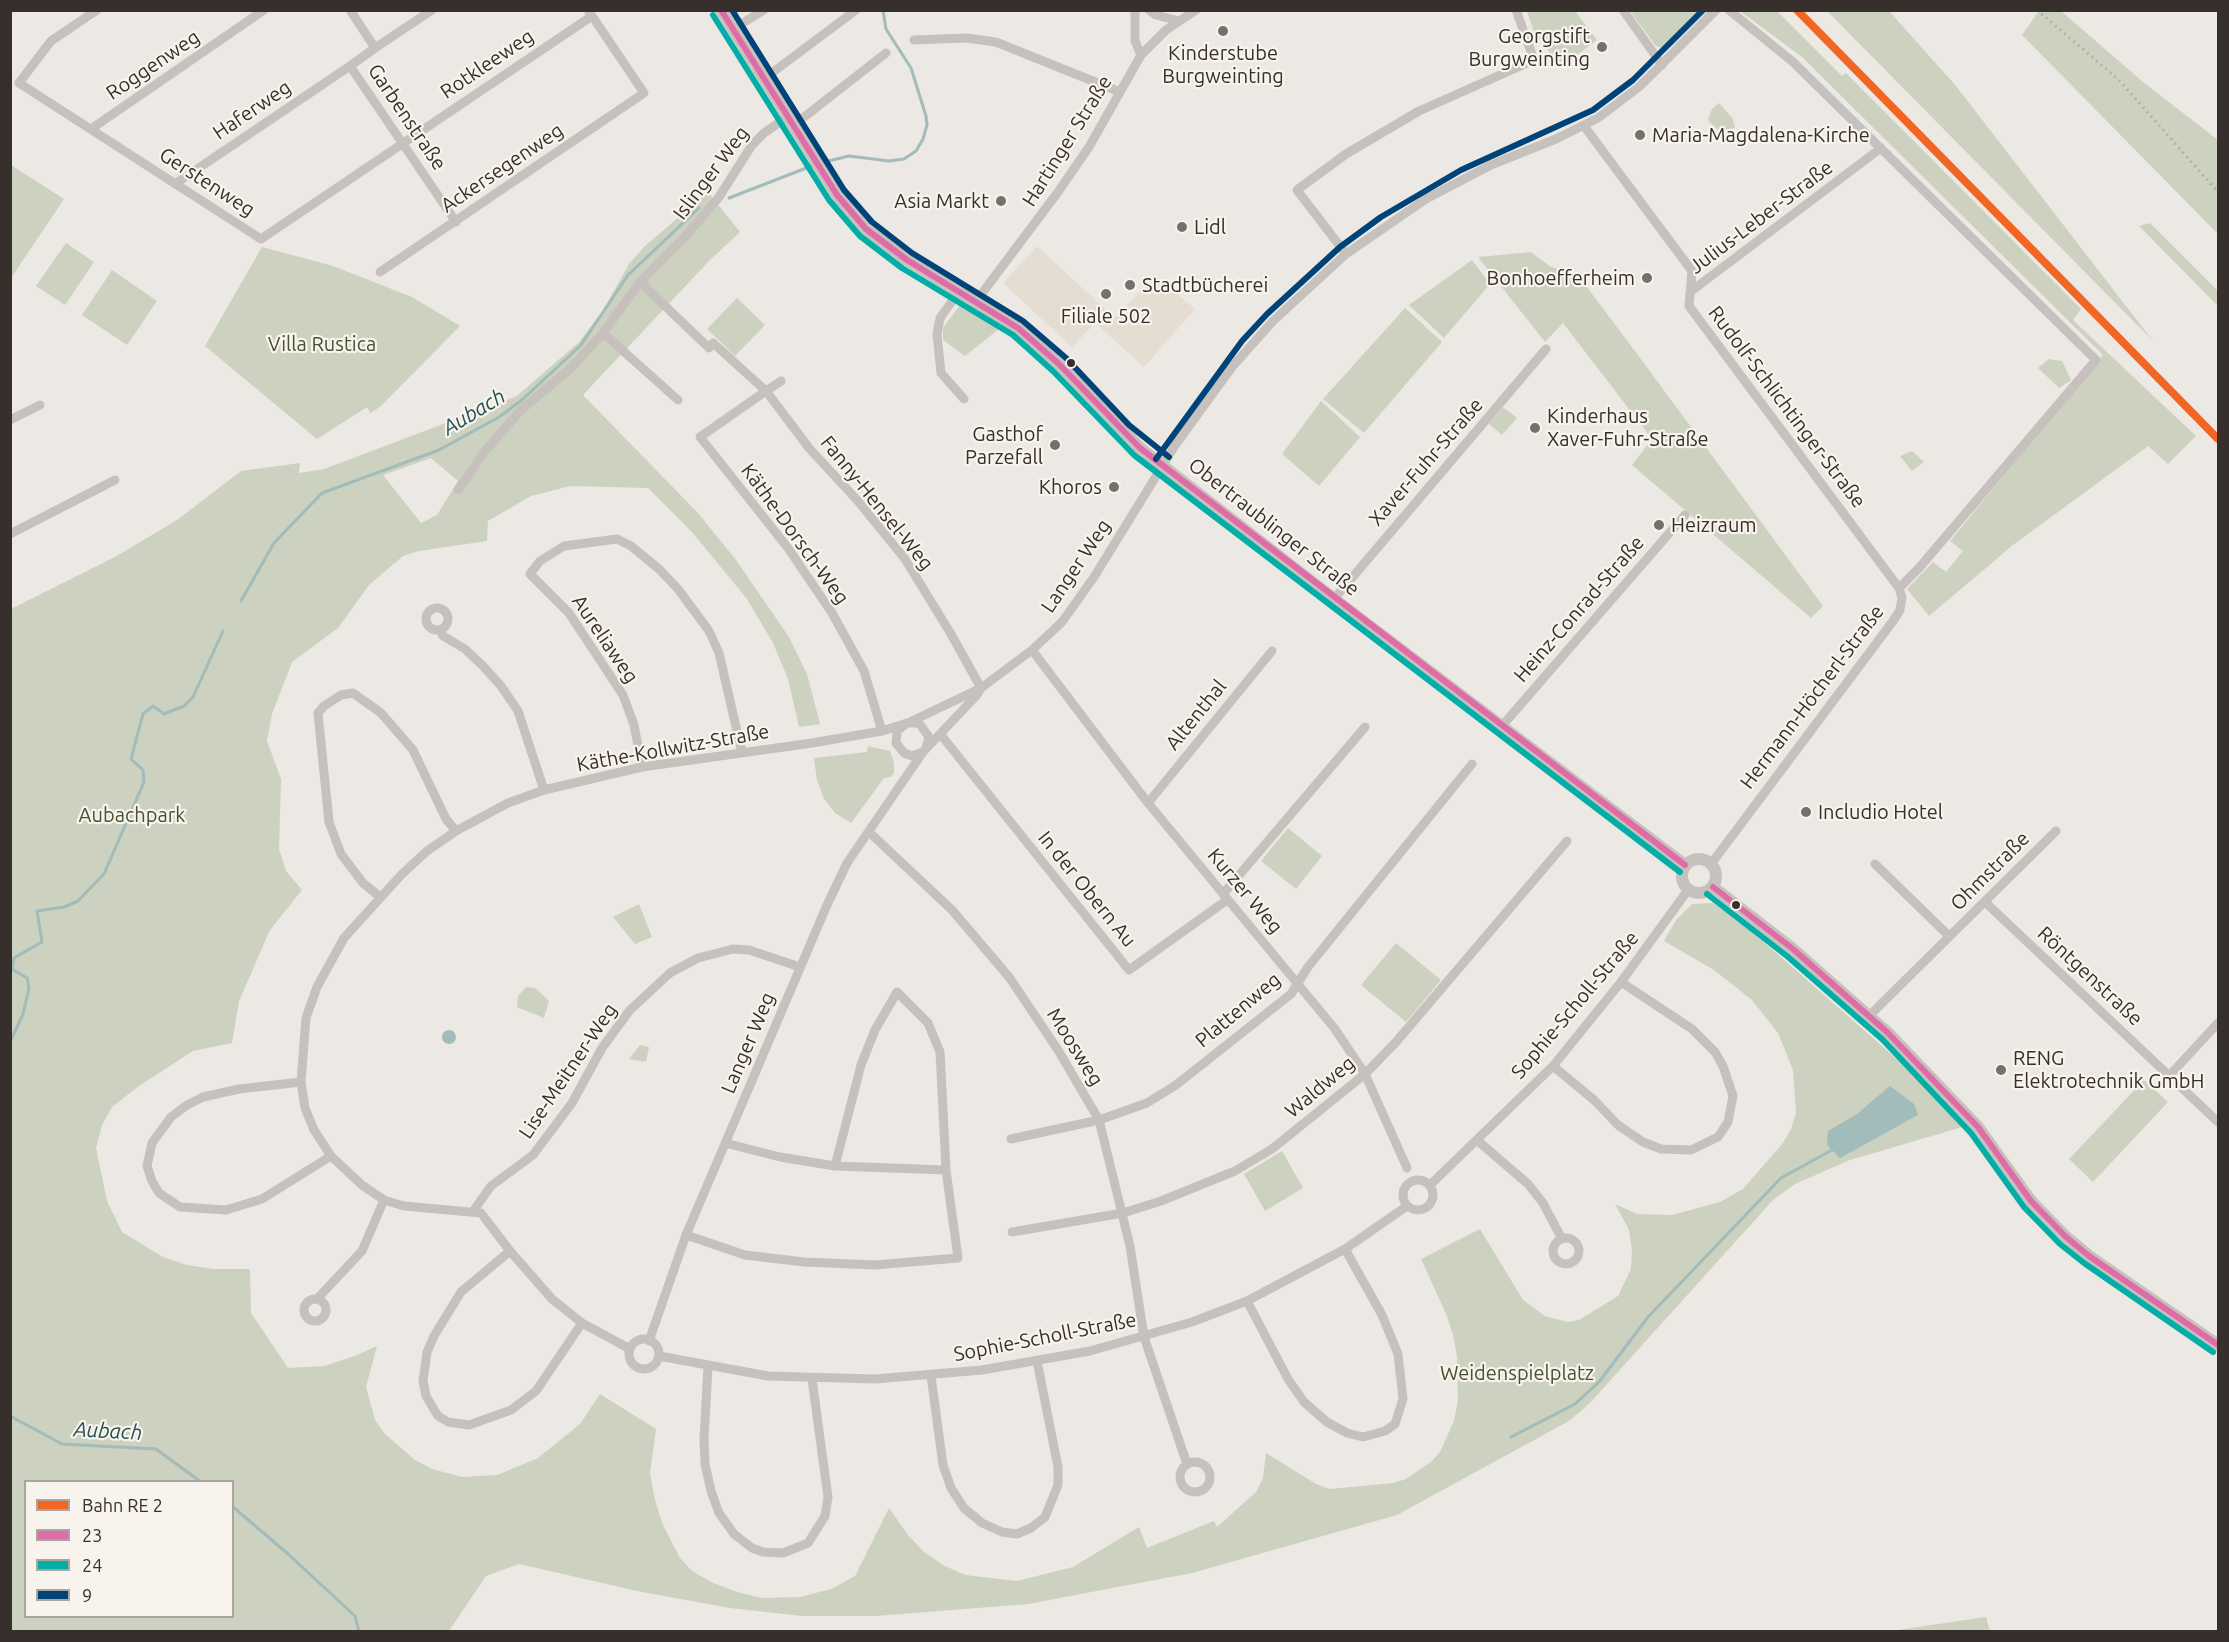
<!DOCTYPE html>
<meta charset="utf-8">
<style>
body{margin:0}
#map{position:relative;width:2229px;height:1642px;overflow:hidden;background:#ece8e4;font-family:Ubuntu,sans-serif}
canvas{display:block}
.frame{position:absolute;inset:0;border:12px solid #372f2b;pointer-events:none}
.legend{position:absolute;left:24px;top:1480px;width:210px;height:138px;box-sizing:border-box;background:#f8f3ec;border:2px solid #aba59f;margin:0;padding:8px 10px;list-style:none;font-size:18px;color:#372f2b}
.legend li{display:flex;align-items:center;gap:12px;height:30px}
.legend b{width:30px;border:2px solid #aba59f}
</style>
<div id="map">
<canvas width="2229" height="1642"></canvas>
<div class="frame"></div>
<ul class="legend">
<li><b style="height:8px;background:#f26522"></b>Bahn RE 2</li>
<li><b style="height:8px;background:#df6ca7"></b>23</li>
<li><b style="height:8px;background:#03aea7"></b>24</li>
<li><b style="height:8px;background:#004379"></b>9</li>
</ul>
</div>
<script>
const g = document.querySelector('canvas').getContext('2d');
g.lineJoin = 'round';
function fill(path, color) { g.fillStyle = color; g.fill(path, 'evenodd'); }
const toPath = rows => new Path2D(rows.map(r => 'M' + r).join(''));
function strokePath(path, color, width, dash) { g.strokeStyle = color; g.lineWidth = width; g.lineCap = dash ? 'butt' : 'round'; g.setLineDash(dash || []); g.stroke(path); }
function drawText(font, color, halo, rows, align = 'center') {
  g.font = font + ' Ubuntu,sans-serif'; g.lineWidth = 4.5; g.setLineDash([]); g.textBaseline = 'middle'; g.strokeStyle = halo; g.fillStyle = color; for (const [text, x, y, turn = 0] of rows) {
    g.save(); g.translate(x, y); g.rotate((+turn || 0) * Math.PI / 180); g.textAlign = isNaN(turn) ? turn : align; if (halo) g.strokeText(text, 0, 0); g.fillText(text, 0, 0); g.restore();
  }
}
fill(toPath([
 [1527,11,1575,11,1597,40,1561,67,1534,32],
 [1630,11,1708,11,1672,46,1663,49,1655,45],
 [1740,11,1777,11,1842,76,1846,73,2081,309,2073,320,2196,436,2168,464,2148,446,2013,545,1929,616,1907,589,1933,562,1946,572,1963,551,1950,541,2103,355,1802,57],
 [1827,11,1889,11,1956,86,2153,341],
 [2039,11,2061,11,2143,82,2218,140,2218,234,2022,35],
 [1719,103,1733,119,1735,128,1720,132,1708,120,1712,109],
 [11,165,64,199,11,278],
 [708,192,740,232,709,261,583,395,698,513,736,560,789,637,807,674,820,724,799,727,788,679,773,643,747,599,692,532,648,488,570,486,531,496,488,521,487,541,419,551,403,556,369,585,338,628,292,662,272,714,267,741,281,779,279,849,286,871,302,890,270,930,239,1001,232,1043,193,1051,139,1086,112,1107,102,1125,96,1148,107,1201,122,1232,163,1257,187,1265,213,1269,250,1269,251,1313,288,1368,324,1366,355,1356,377,1346,366,1387,375,1420,384,1433,415,1460,432,1469,462,1477,497,1475,538,1458,580,1424,600,1394,656,1429,650,1473,655,1500,663,1525,680,1558,692,1571,711,1582,737,1592,762,1598,800,1597,831,1589,855,1576,889,1508,908,1535,925,1553,945,1566,965,1575,1017,1581,1073,1567,1139,1527,1147,1548,1214,1521,1217,1527,1256,1492,1263,1478,1266,1453,1316,1484,1330,1489,1393,1483,1406,1479,1431,1462,1440,1452,1454,1421,1458,1401,1457,1357,1454,1339,1447,1316,1421,1259,1480,1229,1523,1300,1545,1316,1568,1322,1579,1320,1618,1296,1631,1269,1632,1251,1629,1230,1615,1204,1637,1214,1672,1215,1720,1202,1743,1189,1783,1143,1791,1129,1796,1113,1793,1070,1778,1033,1752,1000,1714,970,1664,941,1676,920,1692,904,1713,903,1749,929,1891,1054,1966,1126,1850,1160,1795,1184,1773,1200,1589,1404,1569,1421,1397,1515,1192,1573,1028,1604,876,1616,802,1616,730,1608,642,1592,519,1564,486,1576,449,1631,11,1632,11,609,115,557,177,520,241,471,300,463,299,473,324,469,517,396,579,342,602,312,629,264,645,246],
 [431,458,458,481,437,515,421,523,383,475],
 [26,1482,232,1482,232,1616,26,1616],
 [2150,223,2218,291,2218,306,2139,226],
 [66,243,94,262,65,305,36,286],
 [262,247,333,266,412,297,460,326,380,407,370,413,367,407,317,439,205,346],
 [1531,252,1551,267,1577,274,1626,339,1823,606,1811,618,1632,465,1652,439,1563,323,1545,342,1478,257],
 [1472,260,1490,284,1444,338,1409,305],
 [112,270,157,301,127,345,82,315],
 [737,298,765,325,735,356,707,329],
 [959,306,999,329,965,356,943,340,943,328],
 [1405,308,1442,342,1364,433,1323,399],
 [2049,359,2062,361,2071,380,2059,388,2038,368],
 [1321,401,1360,437,1319,486,1282,454],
 [1503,407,1517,418,1502,435,1489,424],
 [1912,451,1924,462,1912,471,1900,456],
 [868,746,890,751,894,763,894,773,891,777,884,778,851,823,835,813,824,799,817,780,814,758,867,752],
 [1288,828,1322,856,1296,889,1261,861],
 [639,904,652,937,635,944,613,917],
 [1396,943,1441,980,1406,1022,1361,985],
 [526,987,535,988,549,1001,544,1018,517,1007,518,996],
 [640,1045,649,1047,646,1062,629,1059],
 [2144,1080,2168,1102,2093,1182,2069,1159],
 [1282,1151,1303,1188,1265,1211,1244,1174],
 [1986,1617,1990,1631,1896,1631,1898,1630]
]), '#cdd1bf');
fill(toPath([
 [1037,246,1115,318,1155,275,1195,309,1144,367,1095,323,1072,347,1003,283]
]), '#e5dcd2');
fill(toPath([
 '442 1037a7 7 0 1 1 14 0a7 7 0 1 1-14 0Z',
 [1890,1086,1914,1104,1918,1115,1840,1158,1827,1145,1828,1131,1857,1114]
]), '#a2bbbb');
strokePath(toPath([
 [820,163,849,156,889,161,904,159,916,151,923,139,927,125,926,116,911,68,886,29,883,10],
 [729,198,814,165],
 [241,601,274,543,322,493,439,450,499,417,522,400,581,345,628,275,699,208],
 [10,1042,23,1014,29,988,27,978,12,969,14,958,42,942,37,911,64,907,78,901,104,874,144,782,143,770,131,759,143,714,153,706,164,714,184,706,193,697,223,631],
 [10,1416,62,1444,156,1449,201,1482],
 [1511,1437,1575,1404,1599,1382,1648,1317,1781,1178,1832,1150],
 [232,1506,288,1554,355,1616,359,1632]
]), '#a2bbbb', 3);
strokePath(toPath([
 [97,10,51,41,19,83,261,239,592,16],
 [350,10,375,48,350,66,456,222],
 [1135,10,1135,41,1141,55],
 [1149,10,1156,15,1179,21],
 [1623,10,1662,65],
 [1729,10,1793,62,2096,360,1919,568,1899,588],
 [733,29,764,10],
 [914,40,966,38,996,42,1120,92],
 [375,48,432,10],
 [765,78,856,10],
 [794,125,886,53],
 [1584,126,1692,271,1689,306,1899,588,1902,598,1900,610,1893,621,1711,864],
 [91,129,264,10],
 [175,184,350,66],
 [1346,254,1297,190,1346,154,1419,111,1534,60,1516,10],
 [380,272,644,93,588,10],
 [640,282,709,348,713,343,766,391,700,437,788,548,832,613,864,671,882,731],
 [960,290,940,318,937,334,941,373,964,399],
 [1690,292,1881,148],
 [977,300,1058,192,1089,147,1141,55,1166,30,1196,10],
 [781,381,766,391,809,448,857,500,905,559,951,634,981,688],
 [678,400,603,333,640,282,683,239,719,197,752,145,764,133,789,116],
 [10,420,40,405],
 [458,490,486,450,521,410,572,367,603,333],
 [10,534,115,480],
 [1334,599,1546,349],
 '426 619a11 11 0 1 1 22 0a11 11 0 1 1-22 0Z',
 [440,630,443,636,465,649,483,666,501,686,518,711,544,790],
 [1032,650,1148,803,1335,1029,1365,1074,1407,1168],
 [910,722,981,688],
 [1501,727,1685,515],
 [941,735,1129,970,1227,900],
 [926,748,929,737,919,723,907,723,897,731,896,743,904,753,912,756,923,752,976,696,981,688,1032,650,1062,622,1094,577,1176,444,1232,367,1273,321,1346,254,1426,199,1491,165,1556,139,1598,118,1639,87,1716,10],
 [642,767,634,725,623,695,569,613,530,574,540,561,564,546,617,539,631,546,659,569,678,589,709,631,719,653,742,753],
 [1148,803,1272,651],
 [869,832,952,910,1009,977,1058,1050,1099,1120,1130,1246,1144,1337,1187,1464],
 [1875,864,1949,936],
 [1223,894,1365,727],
 [379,896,363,883,341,854,329,822,318,713,324,706,341,695,353,693,381,713,413,750,446,819,456,831],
 [1985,902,2218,1122],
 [1870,1015,2056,831],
 [1553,1066,1594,1100,1618,1125,1643,1142,1661,1149,1691,1150,1718,1137,1728,1122,1733,1096,1723,1066,1715,1052,1692,1029,1621,982],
 [2169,1076,2218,1023],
 [301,1082,239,1089,203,1097,187,1105,171,1117,152,1143,147,1166,152,1181,159,1193,180,1207,226,1210,262,1199,331,1156],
 [1011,1139,1099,1120,1147,1103,1176,1085,1291,994,1308,967,1472,764],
 [1478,1141,1528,1184,1543,1203,1562,1239],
 [725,1143,780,1157,835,1166,946,1170],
 '1403 1195a15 15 0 1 1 30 0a15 15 0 1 1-30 0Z',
 [1430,1185,1553,1066,1621,982,1688,890],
 [474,1210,491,1186,533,1155,572,1103,602,1048,630,1010,670,973,698,958,733,949,749,950,800,967],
 [1012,1232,1123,1213,1161,1201,1235,1171,1272,1149,1365,1074,1396,1042,1567,841],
 [686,1235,745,1255,804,1262,875,1265,958,1258,946,1170,940,1052,928,1023,897,992,875,1030,861,1065,835,1166],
 '1553 1251a13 13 0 1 1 26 0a13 13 0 1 1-26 0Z',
 [510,1251,461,1292,434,1336,427,1352,423,1381,426,1396,438,1416,448,1422,469,1425,511,1410,536,1391,582,1323],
 '304 1310a11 11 0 1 1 22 0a11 11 0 1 1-22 0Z',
 [317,1299,362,1251,384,1200],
 [1247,1301,1288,1379,1304,1402,1327,1422,1347,1433,1363,1437,1385,1431,1395,1424,1403,1399,1398,1354,1382,1315,1345,1249],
 '629 1354a15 15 0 1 1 30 0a15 15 0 1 1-30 0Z',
 [649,1341,686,1235,827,905,847,863,923,752],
 [630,1349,582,1323,552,1299,510,1251,481,1213,404,1206,384,1200,362,1185,331,1156,314,1130,305,1108,301,1082,306,1018,317,987,344,938,402,874,427,851,456,831,508,803,544,790,642,767,812,743,882,731,907,723],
 [659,1356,768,1376,875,1379,982,1370,1090,1351,1192,1322,1247,1301,1345,1249,1407,1206],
 [708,1367,704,1439,705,1464,711,1491,719,1513,734,1534,752,1548,763,1552,783,1553,808,1543,825,1516,828,1497,812,1379],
 [931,1376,943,1465,951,1488,964,1508,982,1523,1002,1532,1017,1534,1031,1528,1045,1517,1058,1485,1058,1467,1037,1361],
 '1180 1477a15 15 0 1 1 30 0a15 15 0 1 1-30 0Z'
]), '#c6c1bc', 9);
strokePath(toPath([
 [721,10,837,195,866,229,907,260,1018,328,1059,364,1140,448,1334,599,1685,865],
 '1682 876a17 17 0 1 1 34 0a17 17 0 1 1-34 0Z',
 [1713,887,1793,949,1888,1033,1978,1127,2031,1201,2066,1237,2089,1256,2218,1345]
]), '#c6c1bc', 12);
strokePath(toPath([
 [2037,10,2119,80,2218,192]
]), '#adaaa7', 3, [1.5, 4.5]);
strokePath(toPath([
 [721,10,837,195,866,229,907,260,1018,328,1059,364,1140,448,1685,865],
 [1713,887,1793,949,1888,1033,1978,1127,2031,1201,2066,1237,2089,1256,2218,1345]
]), '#df6ca7', 6);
strokePath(toPath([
 [713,15,829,200,860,236,902,268,1013,335,1053,371,1134,455,1680,872],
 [1707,894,1787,956,1882,1039,1971,1133,2024,1207,2060,1244,2084,1263,2213,1352]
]), '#03aea7', 6);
strokePath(toPath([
 [732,10,844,190,872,222,912,253,1023,321,1066,358,1129,425,1169,457],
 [1156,459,1242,341,1267,314,1340,247,1381,217,1461,170,1593,110,1633,80,1703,10]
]), '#004379', 6);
strokePath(toPath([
 [1797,10,2218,439]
]), '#f26522', 8);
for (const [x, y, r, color] of [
 [1223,31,6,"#76706c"],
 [1602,47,6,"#76706c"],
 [1640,135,6,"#76706c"],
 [1001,201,6,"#76706c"],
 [1182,227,6,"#76706c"],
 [1647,278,6,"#76706c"],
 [1130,285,6,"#76706c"],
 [1106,294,6,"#76706c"],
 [1071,363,5,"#372f2b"],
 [1535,428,6,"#76706c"],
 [1055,445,6,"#76706c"],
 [1114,487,6,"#76706c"],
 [1659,525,6,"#76706c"],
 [1806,812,6,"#76706c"],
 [1736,905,5,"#372f2b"],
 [2001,1070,6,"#76706c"]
]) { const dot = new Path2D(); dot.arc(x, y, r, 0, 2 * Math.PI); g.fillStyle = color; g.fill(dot); strokePath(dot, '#f8f3ec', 2); }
drawText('20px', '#372f2b', '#f8f3ec', [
 ["Georgstift",1590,36,"right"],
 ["Burgweinting",1590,59,"right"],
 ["Kinderstube",1223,53,"center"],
 ["Burgweinting",1223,76,"center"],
 ["Maria-Magdalena-Kirche",1652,135],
 ["Asia Markt",989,201,"right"],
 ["Lidl",1194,227],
 ["Bonhoefferheim",1635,278,"right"],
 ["Stadtbücherei",1142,285],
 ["Filiale 502",1106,316,"center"],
 ["Kinderhaus",1547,416],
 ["Xaver-Fuhr-Straße",1547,439],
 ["Gasthof",1043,434,"right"],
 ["Parzefall",1043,457,"right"],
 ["Khoros",1102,487,"right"],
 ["Heizraum",1671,525],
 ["Includio Hotel",1818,812],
 ["RENG",2013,1058],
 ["Elektrotechnik GmbH",2013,1081]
], 'left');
drawText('20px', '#372f2b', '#f8f3ec', [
 ["Rotkleeweg",487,64,-34],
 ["Roggenweg",153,65,-34],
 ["Haferweg",252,110,-34],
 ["Garbenstraße",407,117,56],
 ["Hartinger Straße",1067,141,-58],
 ["Ackersegenweg",502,168,-34],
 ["Islinger Weg",711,173,-53],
 ["Gerstenweg",207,182,33],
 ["Julius-Leber-Straße",1761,217,-37],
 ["Rudolf-Schlichtinger-Straße",1787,407,53],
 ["Xaver-Fuhr-Straße",1426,462,-49],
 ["Fanny-Hensel-Weg",877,503,51],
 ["Obertraublinger Straße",1274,527,38],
 ["Käthe-Dorsch-Weg",795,534,54],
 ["Langer Weg",1076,566,-56],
 ["Heinz-Conrad-Straße",1579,609,-49],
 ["Aureliaweg",605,639,56],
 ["Hermann-Höcherl-Straße",1812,697,-53],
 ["Altenthal",1196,715,-51],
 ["Käthe-Kollwitz-Straße",673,748,-10],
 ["Ohmstraße",1990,871,-45],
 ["In der Obern Au",1087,889,51],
 ["Kurzer Weg",1245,891,50],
 ["Röntgenstraße",2090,976,43],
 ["Sophie-Scholl-Straße",1575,1005,-50],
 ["Plattenweg",1238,1010,-40],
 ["Langer Weg",748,1043,-67],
 ["Moosweg",1075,1047,58],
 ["Lise-Meitner-Weg",568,1071,-56],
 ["Waldweg",1320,1087,-40],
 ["Sophie-Scholl-Straße",1045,1337,-11]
]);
drawText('20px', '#465231', '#f8f3ec', [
 ["Villa Rustica",322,344],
 ["Aubachpark",132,815],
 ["Weidenspielplatz",1517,1373]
]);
drawText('italic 21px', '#255054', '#f8f3ec', [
 ["Aubach",474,412,-31],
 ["Aubach",108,1431,3]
]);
</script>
